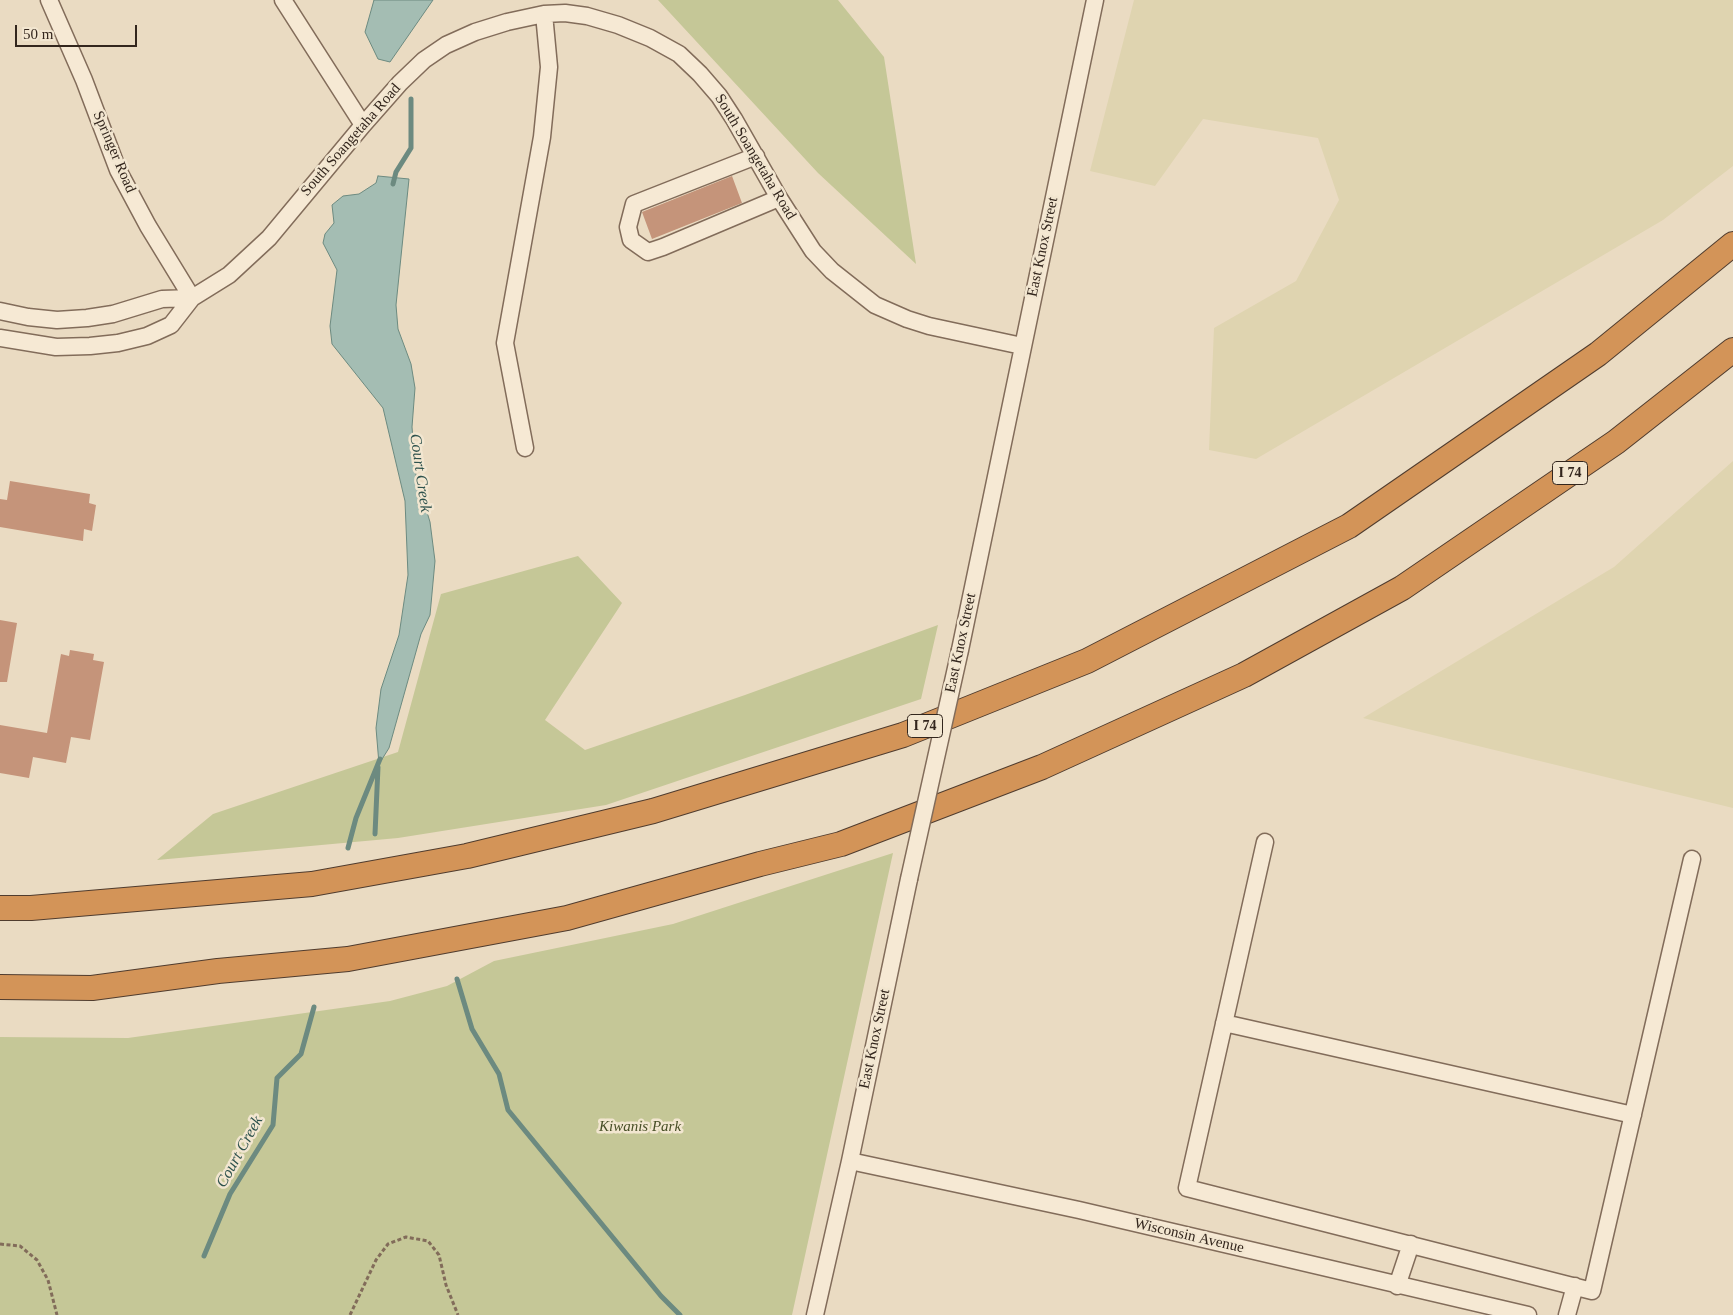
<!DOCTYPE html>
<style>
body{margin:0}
#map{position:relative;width:1733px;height:1315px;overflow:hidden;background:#eadbc2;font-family:Georgia,serif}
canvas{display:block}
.scale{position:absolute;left:15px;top:25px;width:122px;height:22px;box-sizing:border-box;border:2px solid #33261d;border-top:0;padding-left:6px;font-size:15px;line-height:18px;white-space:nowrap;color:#33261d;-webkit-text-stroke:4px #f2e6d0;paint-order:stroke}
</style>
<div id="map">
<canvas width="1733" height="1315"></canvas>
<div class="scale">50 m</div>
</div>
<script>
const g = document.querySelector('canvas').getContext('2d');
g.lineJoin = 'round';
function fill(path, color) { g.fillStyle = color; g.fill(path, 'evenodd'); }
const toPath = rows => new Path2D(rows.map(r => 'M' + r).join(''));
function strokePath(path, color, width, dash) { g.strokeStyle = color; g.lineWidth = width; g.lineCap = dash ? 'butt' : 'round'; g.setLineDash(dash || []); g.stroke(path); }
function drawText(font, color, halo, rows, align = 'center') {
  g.font = font + ' Georgia,serif'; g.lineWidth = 5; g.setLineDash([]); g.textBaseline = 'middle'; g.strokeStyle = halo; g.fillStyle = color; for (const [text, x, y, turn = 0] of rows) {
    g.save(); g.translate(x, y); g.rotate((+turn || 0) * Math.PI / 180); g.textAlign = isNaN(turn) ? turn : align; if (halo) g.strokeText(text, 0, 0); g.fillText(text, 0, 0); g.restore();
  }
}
fill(toPath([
 [1134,0,1733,0,1733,166,1663,220,1256,459,1209,450,1214,328,1296,281,1339,200,1318,138,1203,119,1155,186,1090,171],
 [1733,461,1733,808,1363,718,1614,567]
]), '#dfd4b0');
fill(toPath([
 [658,0,838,0,884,57,916,264,818,173],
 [578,556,622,603,545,720,585,750,745,695,938,625,921,699,606,805,398,838,157,860,213,814,398,752,441,594],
 [893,853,792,1315,0,1315,0,1037,128,1038,390,1001,447,986,494,961,673,924]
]), '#c5c797');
const water = toPath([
 [374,0,433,0,390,62,378,59,365,32,374,0],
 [378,176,409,179,396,305,398,329,411,364,415,388,412,427,416,476,430,522,435,561,430,615,421,634,389,748,379,764,376,728,381,689,399,635,408,575,405,501,383,408,332,344,330,326,337,270,323,243,325,234,334,223,332,205,343,196,359,194,376,183,378,176]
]);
fill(water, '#a4bdb3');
strokePath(water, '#6c8a80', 1);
strokePath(toPath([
 [393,184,396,172,411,148,411,99],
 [375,834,378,767],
 [348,848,356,818,380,759],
 [457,979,472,1029,499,1074,508,1110,661,1296,680,1315],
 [204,1256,230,1194,273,1125,277,1078,301,1054,314,1007]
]), '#6c8a80', 5);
fill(toPath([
 [732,176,742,203,652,239,642,212],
 [10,481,90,494,89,503,96,505,92,531,84,529,83,541,0,527,0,499,7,500],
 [0,620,17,623,7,682,0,682],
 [70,650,94,654,93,660,104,662,90,740,71,737,66,763,33,757,29,778,0,773,0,725,47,733,61,654,69,656]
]), '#c5947a');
const minor = toPath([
 [49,0,84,80,118,170,148,226,192,298],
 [283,0,363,125],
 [756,156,634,204,628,227,631,240,648,252,663,247,779,198],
 [0,311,28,317,57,320,87,318,113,314,162,299,192,298],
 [0,338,56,347,90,346,118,343,147,336,171,325,192,298,229,275,269,238,363,125,400,83,424,60,446,45,475,32,507,22,544,14,565,13,587,16,618,25,650,38,679,54,700,74,719,96,734,119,779,198,813,251,832,271,875,305,907,319,929,326,1022,346],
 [525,448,505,343,542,137,549,67,544,14],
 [960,650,1095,0],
 [1265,842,1187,1188,1592,1291,1692,859],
 [1224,1023,1633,1115],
 [850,1161,1079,1210,1528,1315],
 [1397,1286,1411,1244],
 [815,1315,850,1161,909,879],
 [1567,1315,1575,1286]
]);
const highway = toPath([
 [0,908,31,908,312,884,467,856,653,811,903,735,1087,661,1349,526,1598,354,1733,244],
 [0,987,92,988,218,971,348,959,567,918,760,864,841,844,1042,767,1244,675,1402,588,1616,442,1733,350]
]);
strokePath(minor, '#826c5a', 19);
strokePath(highway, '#503c2e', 26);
strokePath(toPath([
 [0,1244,20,1246,37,1260,48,1280,57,1315],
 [350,1315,376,1260,388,1244,406,1237,428,1241,439,1255,446,1285,458,1315]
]), '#826c5a', 3, [4, 2.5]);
strokePath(minor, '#f6e9d4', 16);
strokePath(highway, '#d39458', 24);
const minorBridge = toPath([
 [909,879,960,650]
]);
strokePath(minorBridge, '#826c5a', 19, []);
strokePath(minorBridge, '#f6e9d4', 16);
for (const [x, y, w] of [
 [1570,473,35],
 [925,726,35]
]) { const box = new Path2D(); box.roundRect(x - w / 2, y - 11.5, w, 23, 4); g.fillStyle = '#f2e6d0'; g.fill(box); strokePath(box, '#33261d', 1); }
drawText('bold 14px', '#33261d', null, [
 ["I 74",1570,473],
 ["I 74",925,726]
]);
drawText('15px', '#33261d', '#f2e6d0', [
 ["South Soangetaha Road",351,140,-49],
 ["Springer Road",114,152,67],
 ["South Soangetaha Road",755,157,59],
 ["East Knox Street",1043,247,-78],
 ["East Knox Street",961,643,-78],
 ["East Knox Street",875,1039,-78],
 ["Wisconsin Avenue",1189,1236,13]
]);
drawText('italic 15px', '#474e26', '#f2e6d0', [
 ["Kiwanis Park",640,1127]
]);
drawText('italic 16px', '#2e524d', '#f2e6d0', [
 ["Court Creek",420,473,82],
 ["Court Creek",240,1152,-61]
]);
</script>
